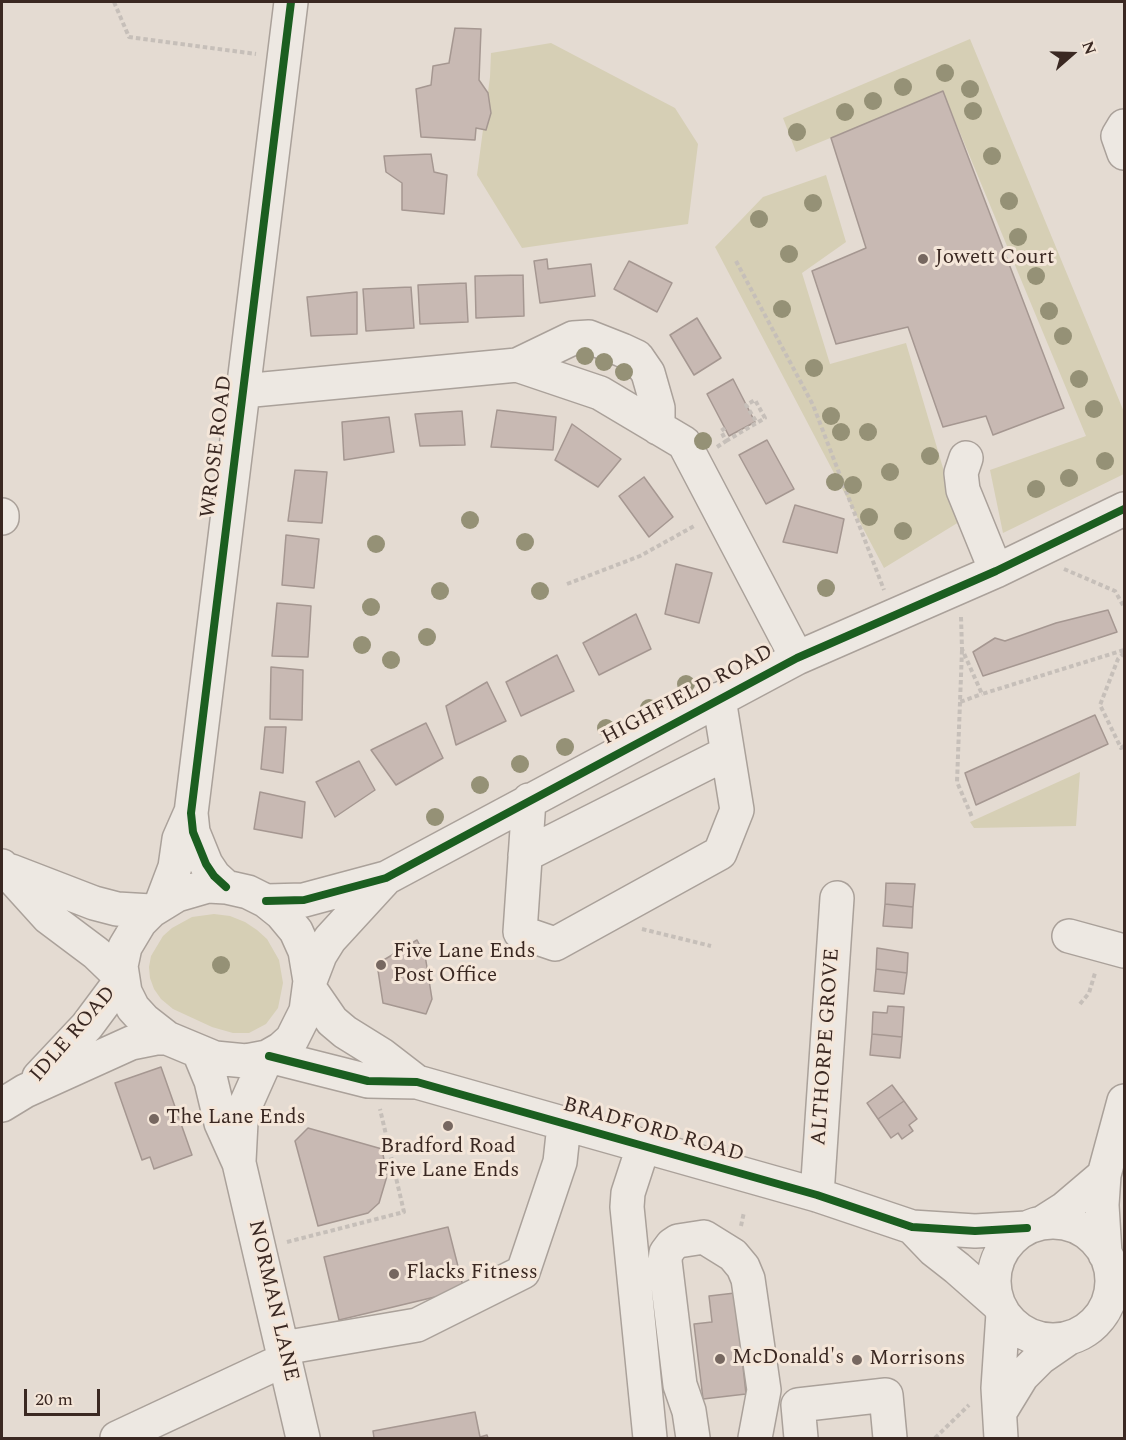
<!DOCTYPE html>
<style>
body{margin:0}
#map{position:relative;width:1126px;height:1440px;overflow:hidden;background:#e4dbd2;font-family:Spectral,serif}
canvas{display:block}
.frame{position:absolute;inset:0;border:3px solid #3a2822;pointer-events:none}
.north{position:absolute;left:1042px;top:24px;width:60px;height:60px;-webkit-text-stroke:4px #f4e6d9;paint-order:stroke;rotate:70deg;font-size:16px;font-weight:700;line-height:24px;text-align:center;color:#3a2822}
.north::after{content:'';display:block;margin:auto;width:21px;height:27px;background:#3a2822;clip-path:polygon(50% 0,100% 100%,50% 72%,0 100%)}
.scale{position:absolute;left:24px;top:1389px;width:76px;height:27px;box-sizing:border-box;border:3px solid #3a2822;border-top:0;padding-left:8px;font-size:18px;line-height:21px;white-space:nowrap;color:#3a2822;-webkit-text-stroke:4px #f4e6d9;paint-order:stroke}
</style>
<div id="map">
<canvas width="1126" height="1440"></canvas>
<div class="frame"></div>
<div class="north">N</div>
<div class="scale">20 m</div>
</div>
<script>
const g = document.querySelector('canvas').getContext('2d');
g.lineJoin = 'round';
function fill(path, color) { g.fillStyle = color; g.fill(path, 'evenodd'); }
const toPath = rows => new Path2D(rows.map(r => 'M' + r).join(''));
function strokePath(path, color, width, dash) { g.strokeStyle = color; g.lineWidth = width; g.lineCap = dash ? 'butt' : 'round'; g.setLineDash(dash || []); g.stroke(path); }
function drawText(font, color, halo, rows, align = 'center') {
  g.font = font + ' Spectral,serif'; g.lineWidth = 6; g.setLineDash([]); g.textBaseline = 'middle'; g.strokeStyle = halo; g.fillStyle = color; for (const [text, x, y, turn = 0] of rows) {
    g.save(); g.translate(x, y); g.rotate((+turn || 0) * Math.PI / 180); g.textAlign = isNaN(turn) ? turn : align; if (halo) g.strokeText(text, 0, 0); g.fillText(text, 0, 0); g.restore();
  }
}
fill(toPath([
 [970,39,1124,412,1124,474,1003,533,990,470,1086,436,943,92,796,152,783,118],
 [551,43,675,108,698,144,688,224,522,248,477,175,490,77,491,53],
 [826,175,846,242,802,273,830,364,906,343,959,522,884,568,715,247,763,197],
 [1080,772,1076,826,974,828,970,822],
 [214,914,230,916,245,922,257,930,267,939,279,960,283,983,278,1008,266,1024,249,1033,233,1033,212,1027,173,1009,161,999,154,989,150,978,149,967,151,956,163,936,172,928,192,917]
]), '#d6cfb5');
const building = toPath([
 [455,28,481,29,479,80,488,93,491,113,486,130,476,128,475,140,421,137,416,89,431,85,433,66,449,63,455,28],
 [943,91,1064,408,993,435,986,416,943,427,908,327,836,344,812,271,866,248,831,138,943,91],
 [431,154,434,172,447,175,444,214,402,210,402,183,386,172,384,156,431,154],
 [547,259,548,269,591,264,595,296,540,303,534,261,547,259],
 [629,261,672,283,657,312,614,289,629,261],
 [523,275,524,316,476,318,475,276,523,275],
 [466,283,468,322,420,324,418,285,466,283],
 [411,287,414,328,366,331,363,289,411,287],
 [357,292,357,334,311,336,307,297,357,292],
 [697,318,721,358,694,375,670,335,697,318],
 [733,379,755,422,729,436,707,394,733,379],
 [497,410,556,417,553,450,491,447,497,410],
 [462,411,465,445,420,446,415,414,462,411],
 [389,417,394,452,344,460,342,422,389,417],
 [572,424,621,459,598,487,555,460,572,424],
 [767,440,794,489,766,504,739,455,767,440],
 [295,470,327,472,322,523,288,521,295,470],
 [644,477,673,517,649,537,619,496,644,477],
 [795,505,844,519,837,553,783,542,795,505],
 [286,535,319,539,314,588,282,585,286,535],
 [676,564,712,573,699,623,665,614,676,564],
 [277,603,311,606,308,657,272,656,277,603],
 [1108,610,1117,632,983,676,973,652,995,638,1005,641,1056,623,1108,610],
 [636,614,651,649,599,675,583,643,636,614],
 [557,655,574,691,521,716,506,682,557,655],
 [271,667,303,670,302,720,270,719,271,667],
 [487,682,506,721,456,745,446,706,487,682],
 [1095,715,1108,744,976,805,965,773,1095,715],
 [426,723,443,758,396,785,371,750,426,723],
 [265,727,286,727,283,773,261,769,265,727],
 [359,761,375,790,335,817,316,782,359,761],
 [260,792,305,802,302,838,254,829,260,792],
 [886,883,915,884,913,907,885,904,886,883],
 [885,904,913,907,912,928,883,926,885,904],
 [417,940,425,955,432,999,426,1014,383,1003,377,964,417,940],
 [877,948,908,953,907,973,876,969,877,948],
 [876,969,907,973,904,994,874,991,876,969],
 [888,1006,904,1007,902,1037,872,1034,873,1012,887,1013,888,1006],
 [872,1034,902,1037,900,1058,870,1055,872,1034],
 [161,1067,192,1155,154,1169,150,1157,142,1160,115,1083,161,1067],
 [892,1085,904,1101,878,1119,867,1103,892,1085],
 [904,1101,917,1119,909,1125,913,1131,902,1139,898,1133,891,1138,878,1119,904,1101],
 [308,1128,382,1149,387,1176,379,1203,368,1213,318,1226,295,1141,308,1128],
 [448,1227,464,1290,339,1320,324,1257,448,1227],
 [735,1293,746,1394,703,1399,694,1324,712,1322,709,1296,735,1293],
 [475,1412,480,1437,487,1435,488,1438,374,1438,373,1431,475,1412]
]);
fill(building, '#c8b9b3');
strokePath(building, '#a59791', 1.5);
const minor = toPath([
 [1124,126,1118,136,1124,153],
 [517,365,573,338,589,337,622,350,637,357,648,373,658,408,658,428],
 [243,391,517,365,600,393,684,443,797,658],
 [966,458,961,473,963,490,996,571],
 [2,518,2,515],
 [529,800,520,932,555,944,720,853,737,810,719,699],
 [525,855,727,753],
 [2,866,48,917,96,953,122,978],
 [11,871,94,903,117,909,151,911],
 [208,886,226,887,248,892,266,901,281,913,296,931,305,951,310,981,306,1011,292,1039,281,1049,267,1057,246,1061,215,1058,167,1038,144,1020,133,1008,125,992,121,966,125,947,140,922,151,911,177,895,208,886],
 [226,887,214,876,206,864,193,832,191,813,291,2],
 [266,901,304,900,386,878,797,658,996,571,1124,509],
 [161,904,175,867,179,839,190,814],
 [1069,936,1124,951],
 [310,981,320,955,330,939,386,878],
 [310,989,332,1021,345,1032,382,1055,417,1082],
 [199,1052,211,1081,221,1123,239,1163,303,1438],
 [269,1056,368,1081,417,1082,817,1195,912,1227,975,1231,1027,1228],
 [39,1077,87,1026,122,979],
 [2,1105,25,1091,131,1043,156,1038,167,1038],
 [643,1147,628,1193,627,1207,650,1438],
 [239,1161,241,1122,246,1104,267,1057],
 [817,1195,837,898],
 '994 1281a59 59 0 1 1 118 0a59 59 0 1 1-118 0Z',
 [1042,1223,1064,1209,1104,1175],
 [912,1227,934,1250,957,1268,999,1305],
 [1105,1254,1102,1205,1104,1175,1124,1101],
 [283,1348,417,1325,523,1272,560,1162,564,1125],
 [1000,1412,1022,1376,1040,1358,1069,1338],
 [117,1438,286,1359],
 [693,1438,689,1411,680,1385,665,1261,666,1253,672,1245,678,1241,704,1237,733,1255,743,1267,748,1279,764,1390,755,1438],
 [801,1438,798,1405,886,1395,890,1438],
 [1001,1438,998,1388,1003,1313]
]);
strokePath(minor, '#aaa19a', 36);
strokePath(toPath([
 [114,2,129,37,256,54],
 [736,261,813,405,884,590],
 [726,441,765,418,755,400,746,405,757,423],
 [717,447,726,441,721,431,725,428],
 [1064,569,1115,591,1124,607],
 [567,584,640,556,696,525],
 [961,617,962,649,982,694,1124,650],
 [962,650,960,702,982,694],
 [1124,653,1118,659,1100,705,1121,748,1124,746],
 [960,702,957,782,972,817],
 [642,929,711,946],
 [1080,1004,1089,993,1095,973],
 [741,1226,744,1212],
 [287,1242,404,1212,380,1109],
 [935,1438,969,1405]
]), '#c6bfb9', 4, [4.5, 3]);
strokePath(minor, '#ede8e2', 33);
strokePath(toPath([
 [226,887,214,876,206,864,193,832,191,813,291,2],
 [266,901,304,900,386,878,797,658,996,571,1124,509],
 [269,1056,368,1081,417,1082,817,1195,912,1227,975,1231,1027,1228]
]), '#1b5e20', 8);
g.fillStyle = '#959176';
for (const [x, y] of [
 [945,73],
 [903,87],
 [970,89],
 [873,101],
 [973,111],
 [845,112],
 [797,132],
 [992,156],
 [1009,201],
 [813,203],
 [759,219],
 [1018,237],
 [789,254],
 [1036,276],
 [782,309],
 [1049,311],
 [1063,336],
 [585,356],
 [604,362],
 [814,368],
 [624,372],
 [1079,379],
 [1094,409],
 [831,416],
 [841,432],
 [868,432],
 [703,441],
 [930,456],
 [1105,461],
 [890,472],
 [1069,478],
 [835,482],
 [853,485],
 [1036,489],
 [869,517],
 [470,520],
 [903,531],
 [525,542],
 [376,544],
 [826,588],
 [440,591],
 [540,591],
 [371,607],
 [427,637],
 [362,645],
 [391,660],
 [686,684],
 [649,708],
 [606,728],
 [565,747],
 [520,764],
 [480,785],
 [435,817],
 [221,965]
]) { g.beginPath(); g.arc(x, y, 9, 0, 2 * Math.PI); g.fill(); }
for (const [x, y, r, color] of [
 [923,259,6,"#766760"],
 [381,965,6,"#766760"],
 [154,1119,6,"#766760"],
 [448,1126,6,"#766760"],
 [394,1274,6,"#766760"],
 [720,1359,6,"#766760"],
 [857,1360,6,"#766760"]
]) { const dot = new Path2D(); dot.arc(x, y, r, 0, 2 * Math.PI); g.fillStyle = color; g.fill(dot); strokePath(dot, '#f4e6d9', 2); }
drawText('21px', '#3a2822', '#f4e6d9', [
 ["Jowett Court",935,259],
 ["Five Lane Ends",393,953],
 ["Post Office",393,977],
 ["The Lane Ends",166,1119],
 ["Bradford Road",448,1148,"center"],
 ["Five Lane Ends",448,1172,"center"],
 ["Flacks Fitness",406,1274],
 ["McDonald's",732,1359],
 ["Morrisons",869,1360]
], 'left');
drawText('21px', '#3a2822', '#f4e6d9', [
 ["WROSE ROAD",218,447,-83],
 ["HIGHFIELD ROAD",688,696,-28],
 ["IDLE ROAD",74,1035,-49],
 ["ALTHORPE GROVE",827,1047,-86],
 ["BRADFORD ROAD",653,1131,16],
 ["NORMAN LANE",272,1301,77]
]);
</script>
